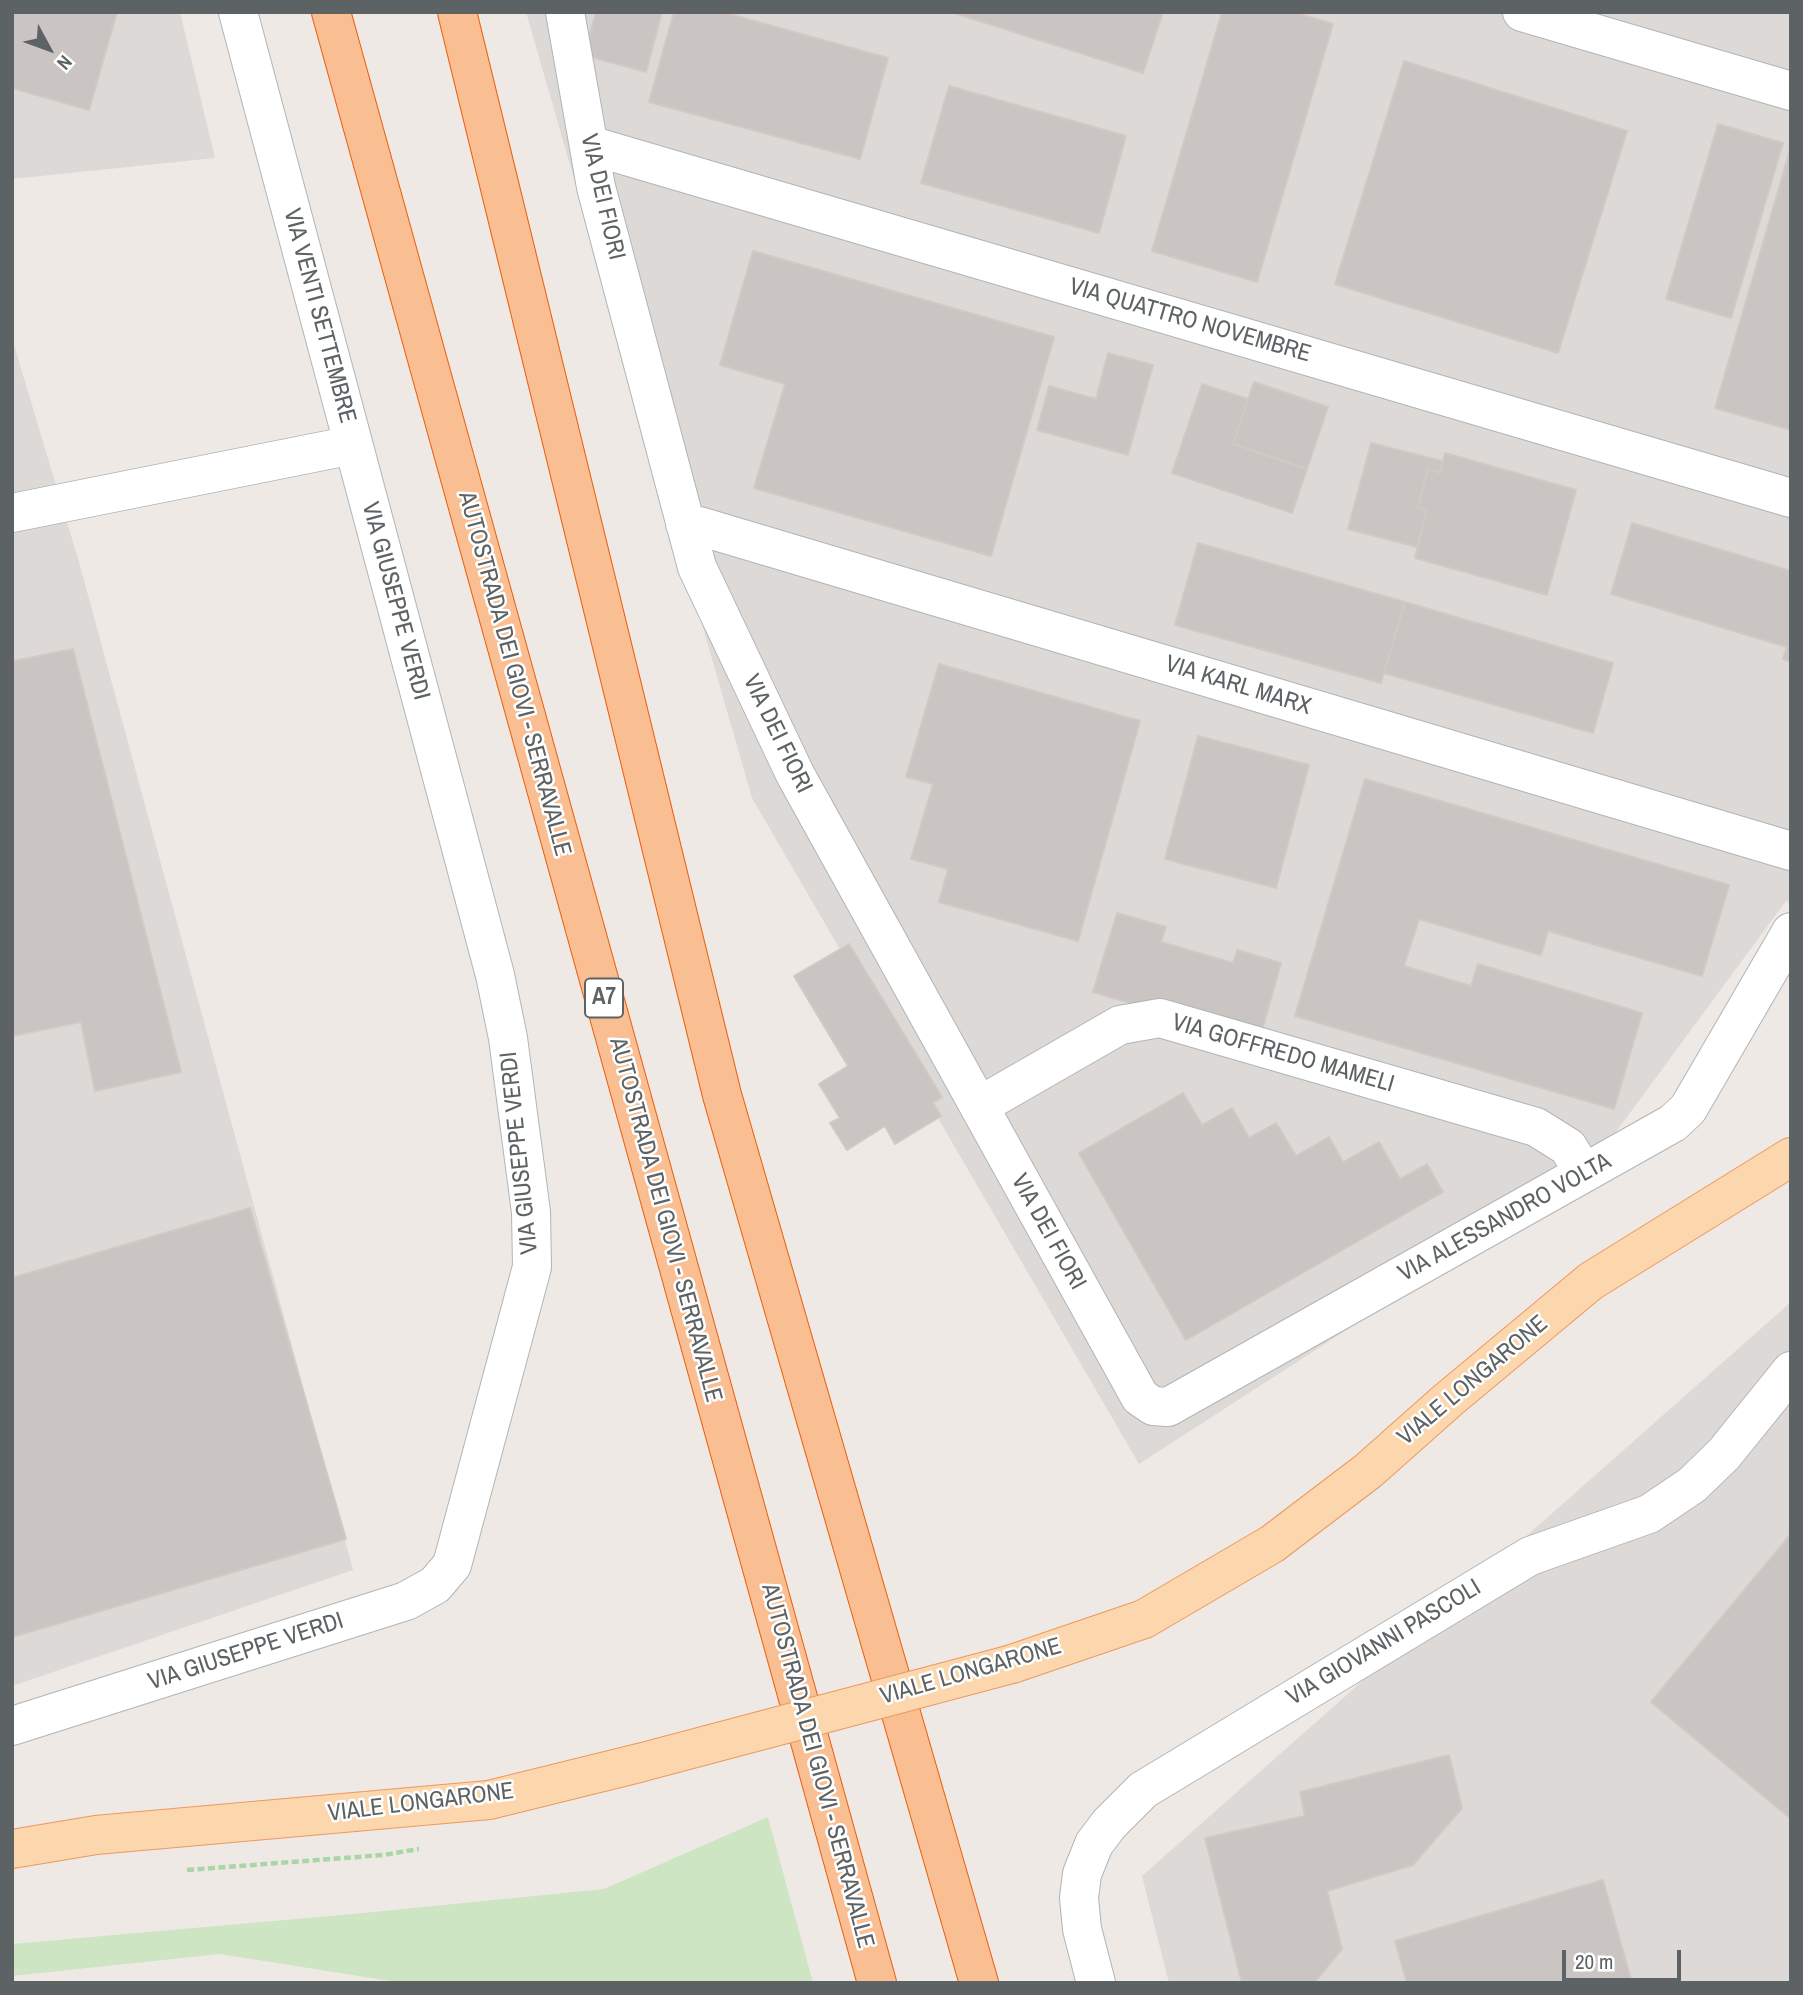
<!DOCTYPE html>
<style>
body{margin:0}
#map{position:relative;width:1803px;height:1995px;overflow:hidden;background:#eee9e5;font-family:"Archivo Narrow",sans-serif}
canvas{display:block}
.frame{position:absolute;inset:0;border:14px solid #5d6365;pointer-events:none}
.north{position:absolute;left:14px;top:14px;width:70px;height:70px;-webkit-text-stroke:5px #fff;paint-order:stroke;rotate:131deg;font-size:19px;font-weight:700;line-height:28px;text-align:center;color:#5d6365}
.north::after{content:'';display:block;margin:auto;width:24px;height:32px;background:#5d6365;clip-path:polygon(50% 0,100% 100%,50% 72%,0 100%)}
.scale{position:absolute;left:1562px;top:1950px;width:119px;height:32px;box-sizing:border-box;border:4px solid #5d6365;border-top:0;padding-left:9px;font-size:21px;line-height:24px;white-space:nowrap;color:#5d6365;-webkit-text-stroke:5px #fff;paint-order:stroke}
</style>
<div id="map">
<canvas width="1803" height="1995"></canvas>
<div class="frame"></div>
<div class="north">N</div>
<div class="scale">20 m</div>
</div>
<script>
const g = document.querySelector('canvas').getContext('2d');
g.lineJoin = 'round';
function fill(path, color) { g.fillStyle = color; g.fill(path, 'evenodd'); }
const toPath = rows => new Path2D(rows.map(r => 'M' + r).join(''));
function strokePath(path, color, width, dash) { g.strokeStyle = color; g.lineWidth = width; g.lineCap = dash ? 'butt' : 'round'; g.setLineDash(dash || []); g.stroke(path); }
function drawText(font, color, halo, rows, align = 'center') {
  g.font = font + ' "Archivo Narrow",sans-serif'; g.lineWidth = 5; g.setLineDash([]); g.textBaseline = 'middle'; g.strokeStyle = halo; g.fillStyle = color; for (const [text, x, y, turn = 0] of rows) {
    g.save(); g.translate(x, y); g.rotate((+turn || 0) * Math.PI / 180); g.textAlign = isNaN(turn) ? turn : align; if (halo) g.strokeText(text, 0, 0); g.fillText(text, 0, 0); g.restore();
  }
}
fill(toPath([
 [12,12,180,12,215,158,12,179],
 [526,12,1791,12,1791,902,1786,901,1582,1178,1139,1464,752,798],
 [12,338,79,562,353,1570,12,1686],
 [1791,1302,1791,1983,1169,1983,1142,1876]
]), '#ddd9d7');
fill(toPath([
 [768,1817,813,1983,403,1983,220,1954,12,1976,12,1944,353,1914,604,1889]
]), '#cde5c2');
const building = toPath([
 [12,12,117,12,89,110,12,88,12,12],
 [596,12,662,12,646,72,584,55,596,12],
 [674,12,722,12,888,58,860,159,649,102,674,12],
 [951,12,1163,12,1143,73,951,12],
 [1222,12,1293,12,1333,24,1257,282,1152,251,1222,12],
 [1404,61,1627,131,1558,353,1335,284,1404,61],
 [949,86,1126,136,1099,233,921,183,949,86],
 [1718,124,1783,143,1731,318,1666,299,1718,124],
 [1790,150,1791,150,1791,430,1715,408,1790,150],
 [753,251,1054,337,991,556,754,488,785,384,720,365,753,251],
 [1108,353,1153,365,1128,455,1037,430,1049,386,1096,399,1108,353],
 [1254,382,1328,407,1307,469,1233,444,1254,382],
 [1202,384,1248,399,1233,444,1307,469,1292,513,1172,473,1202,384],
 [1371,443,1442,461,1440,473,1428,469,1418,507,1427,510,1417,547,1348,529,1371,443],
 [1445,453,1576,490,1547,595,1415,558,1427,510,1418,507,1428,469,1440,473,1445,453],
 [1632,523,1791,571,1791,662,1783,659,1787,647,1611,594,1632,523],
 [1198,543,1405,602,1381,683,1175,625,1198,543],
 [1405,602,1613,663,1593,733,1384,673,1405,602],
 [73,649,181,1072,95,1091,81,1022,12,1036,12,654,14,661,73,649],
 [939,664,1140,721,1078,941,939,902,948,869,911,859,933,784,906,777,939,664],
 [1198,736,1309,765,1276,888,1165,859,1198,736],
 [1365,779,1729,885,1702,976,1548,931,1541,955,1419,919,1404,966,1471,986,1478,964,1642,1013,1614,1109,1295,1016,1365,779],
 [1117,913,1166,927,1161,942,1233,963,1237,950,1281,963,1259,1041,1093,992,1117,913],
 [849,944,942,1097,933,1103,941,1116,895,1144,885,1126,847,1150,830,1123,840,1118,819,1084,848,1066,794,976,849,944],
 [1183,1093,1202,1125,1232,1108,1249,1138,1276,1123,1296,1156,1329,1137,1343,1162,1379,1142,1400,1179,1427,1164,1443,1192,1186,1340,1079,1153,1183,1093],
 [250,1208,346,1539,12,1637,12,1278,250,1208],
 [1791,1534,1791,1819,1651,1702,1791,1534],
 [1449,1755,1462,1808,1413,1865,1327,1891,1342,1949,1314,1983,1242,1983,1205,1838,1305,1816,1300,1792,1449,1755],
 [1603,1880,1632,1983,1407,1983,1395,1941,1603,1880]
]);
fill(building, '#cac4c2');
strokePath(building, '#d3c9c3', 2);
const minor = toPath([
 [565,12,596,187,697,567,795,774,1140,1397,1153,1406,1168,1407,1673,1123,1688,1109,1791,932],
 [1522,12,1791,91],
 [589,145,1791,498],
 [12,513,353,445],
 [685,524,699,526,1791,851],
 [979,1106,1120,1025,1160,1018,1536,1127,1568,1147,1584,1173],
 [12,1726,406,1601,435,1585,452,1565,532,1267,531,1212,508,1038,495,975,238,12],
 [1096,1983,1082,1929,1079,1898,1082,1874,1094,1844,1109,1824,1143,1790,1530,1556,1649,1514,1692,1485,1724,1454,1791,1371]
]);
const major = toPath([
 [1012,1664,1144,1619,1272,1544,1368,1471,1448,1400,1591,1281,1791,1157],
 [12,1849,96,1835,489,1800,639,1763]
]);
const highway = toPath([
 [331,12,877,1983],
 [457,12,722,1095,979,1983]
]);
strokePath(minor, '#b0b5b7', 40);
strokePath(major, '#ec9960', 40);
strokePath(highway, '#eb5d09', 40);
strokePath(toPath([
 [187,1870,383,1855,419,1849]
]), '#a9d6a6', 4.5, [7, 3.5]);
strokePath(minor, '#fff', 38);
strokePath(major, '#fcd6ac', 38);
strokePath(highway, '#f9be91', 38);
const majorBridge = toPath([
 [639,1763,1012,1664]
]);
strokePath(majorBridge, '#ec9960', 40, []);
strokePath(majorBridge, '#fcd6ac', 38);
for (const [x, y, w] of [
 [604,998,38]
]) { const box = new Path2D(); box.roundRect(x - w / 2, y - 19.5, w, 39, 5); g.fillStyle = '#fff'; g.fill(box); strokePath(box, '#5d6365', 2); }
drawText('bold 23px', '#5d6365', null, [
 ["A7",604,998]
]);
drawText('24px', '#5d6365', '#fff', [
 ["VIA DEI FIORI",602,197,77],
 ["VIA VENTI SETTEMBRE",319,316,75],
 ["VIA QUATTRO NOVEMBRE",1190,321,16],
 ["VIA GIUSEPPE VERDI",395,601,75],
 ["AUTOSTRADA DEI GIOVI - SERRAVALLE",514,674,75],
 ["VIA KARL MARX",1238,686,17],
 ["VIA DEI FIORI",777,734,64],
 ["VIA GOFFREDO MAMELI",1283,1054,16],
 ["VIA GIUSEPPE VERDI",520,1153,-96],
 ["VIA ALESSANDRO VOLTA",1505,1218,-29],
 ["AUTOSTRADA DEI GIOVI - SERRAVALLE",665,1220,75],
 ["VIA DEI FIORI",1048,1232,61],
 ["VIALE LONGARONE",1473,1381,-40],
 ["VIA GIOVANNI PASCOLI",1384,1643,-31],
 ["VIA GIUSEPPE VERDI",246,1652,-18],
 ["VIALE LONGARONE",971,1672,-16],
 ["AUTOSTRADA DEI GIOVI - SERRAVALLE",817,1766,75],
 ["VIALE LONGARONE",421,1803,-7]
]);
</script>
